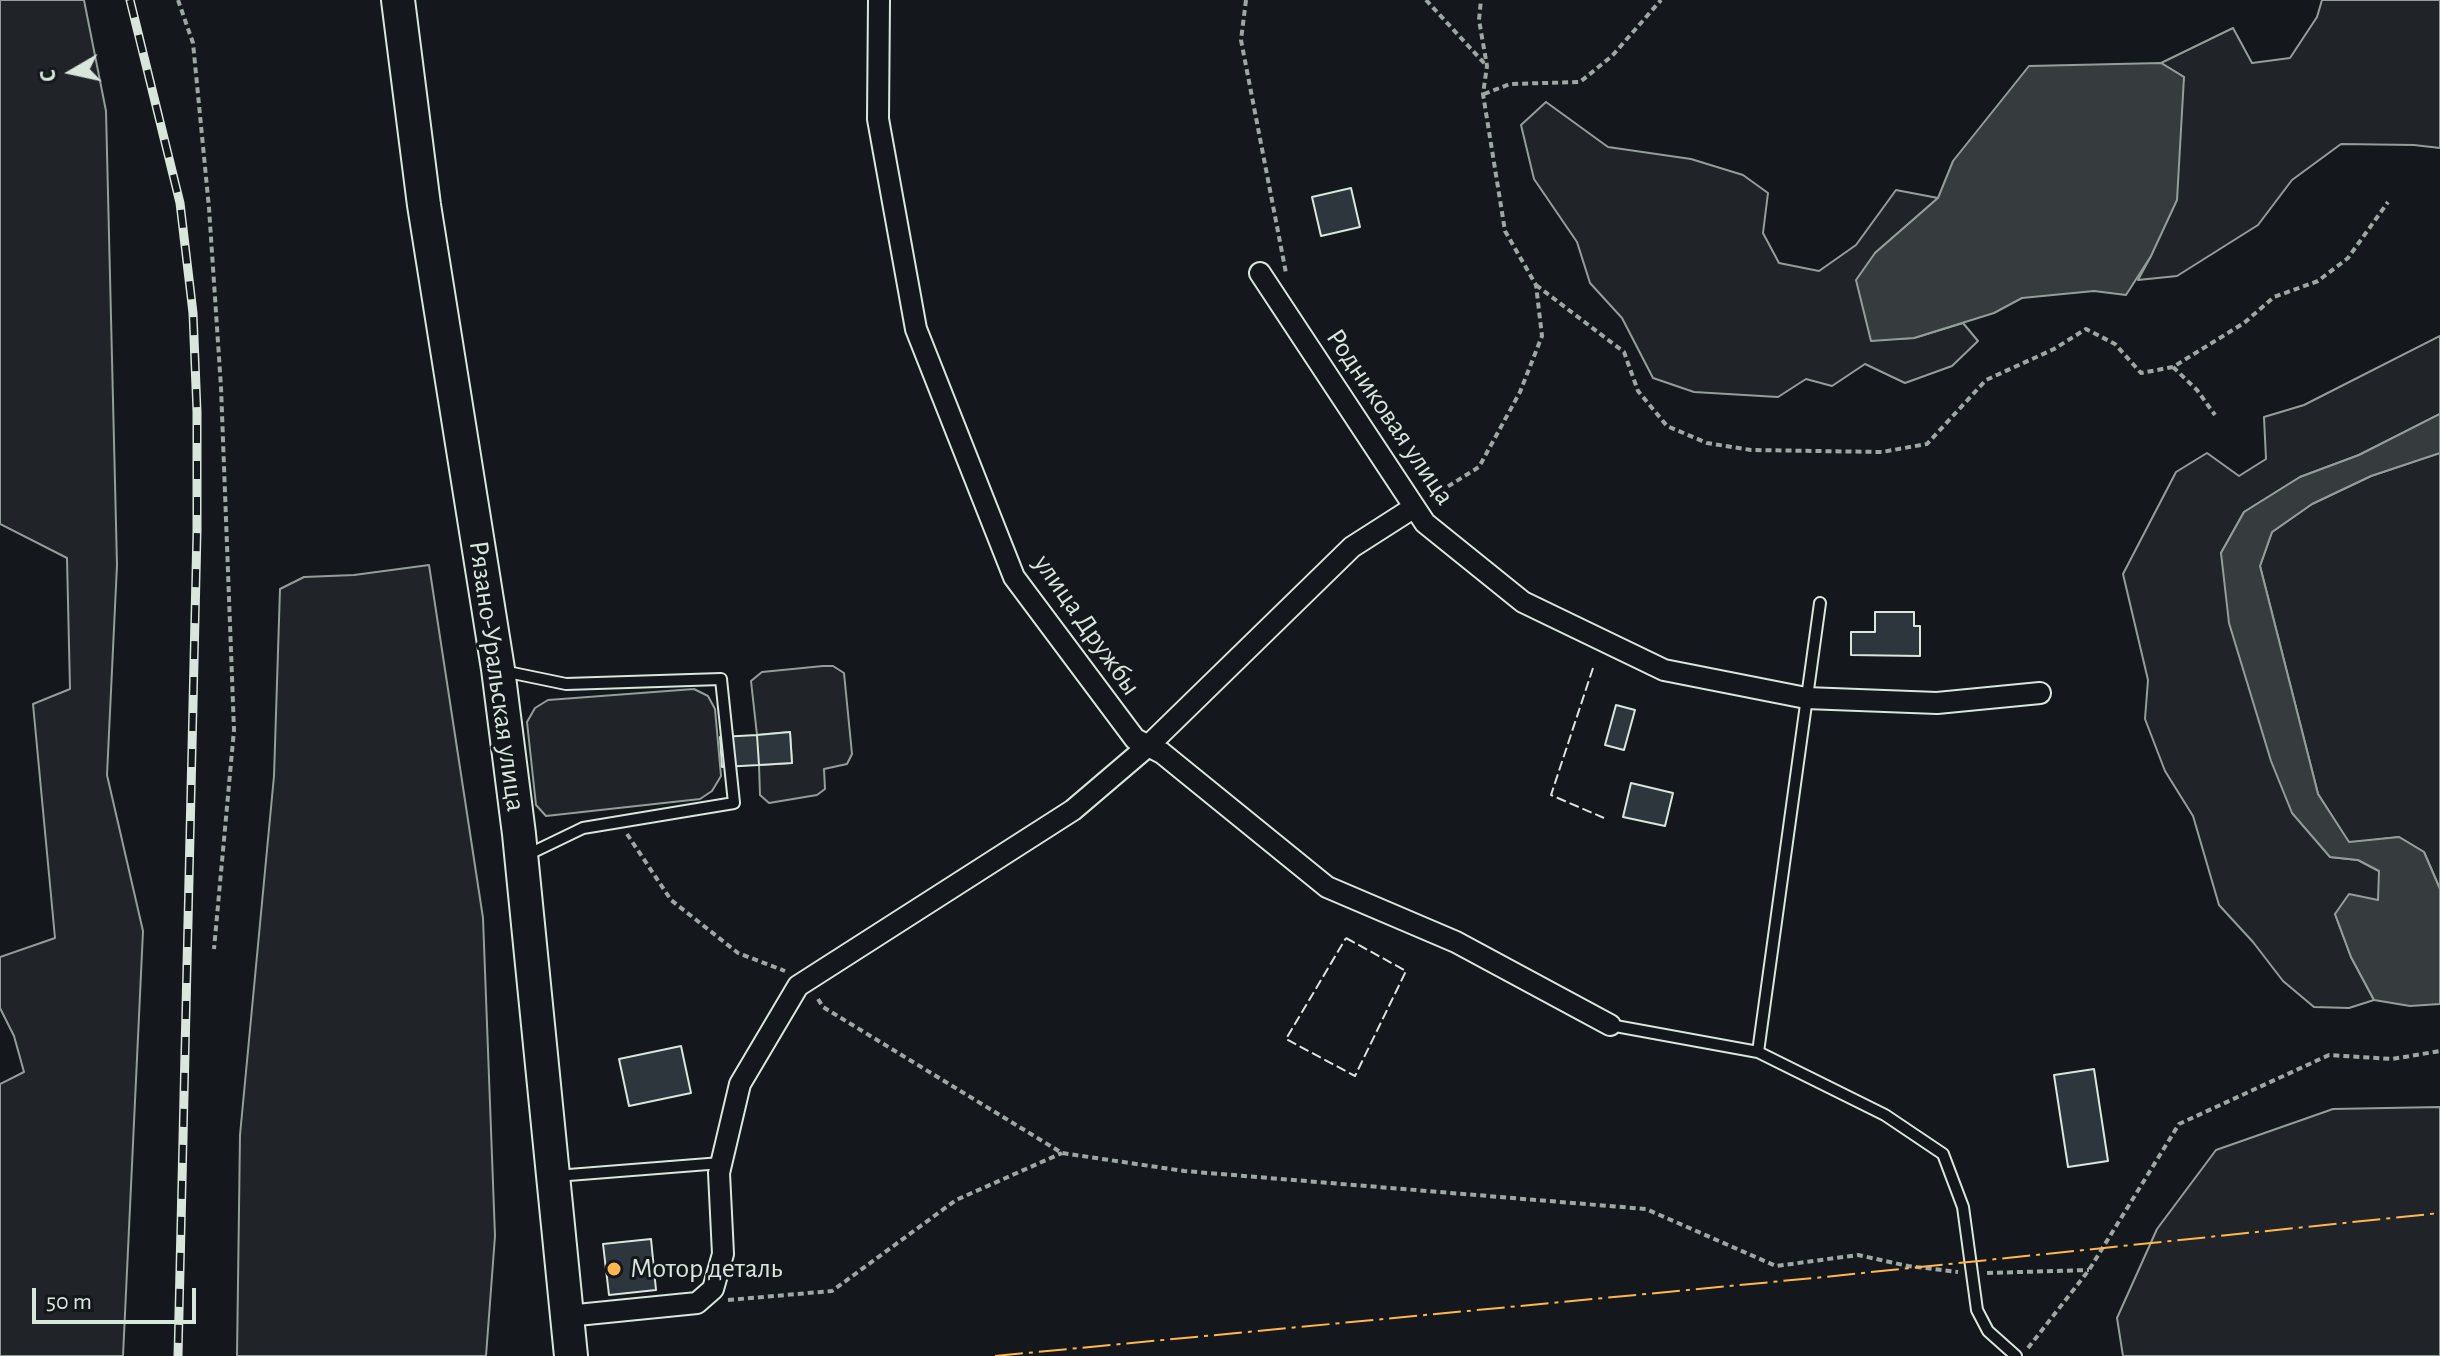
<!DOCTYPE html>
<meta charset="utf-8">
<style>
body{margin:0}
#map{position:relative;width:2440px;height:1356px;overflow:hidden;background:#14181c;font-family:"Alegreya Sans",sans-serif}
canvas{display:block}
.north{position:absolute;left:32px;top:32px;width:80px;height:80px;-webkit-text-stroke:6px #14181c;paint-order:stroke;rotate:261deg;font-size:22px;font-weight:700;line-height:32px;text-align:center;color:#d8e6dc}
.north::after{content:'';display:block;margin:auto;width:28px;height:36px;background:#d8e6dc;clip-path:polygon(50% 0,100% 100%,50% 72%,0 100%)}
.scale{position:absolute;left:32px;top:1288px;width:164px;height:36px;box-sizing:border-box;border:4px solid #d8e6dc;border-top:0;padding-left:10px;font-size:24px;line-height:28px;white-space:nowrap;color:#d8e6dc;-webkit-text-stroke:6px #14181c;paint-order:stroke}
</style>
<div id="map">
<canvas width="2440" height="1356"></canvas>
<div class="north">С</div>
<div class="scale">50 m</div>
</div>
<script>
const g = document.querySelector('canvas').getContext('2d');
g.lineJoin = 'round';
function fill(path, color) { g.fillStyle = color; g.fill(path, 'evenodd'); }
const toPath = rows => new Path2D(rows.map(r => 'M' + r).join(''));
function strokePath(path, color, width, dash) { g.strokeStyle = color; g.lineWidth = width; g.lineCap = dash ? 'butt' : 'round'; g.setLineDash(dash || []); g.stroke(path); }
function drawText(font, color, halo, rows, align = 'center') {
  g.font = font + ' "Alegreya Sans",sans-serif'; g.lineWidth = 6; g.setLineDash([]); g.textBaseline = 'middle'; g.strokeStyle = halo; g.fillStyle = color; for (const [text, x, y, turn = 0] of rows) {
    g.save(); g.translate(x, y); g.rotate((+turn || 0) * Math.PI / 180); g.textAlign = isNaN(turn) ? turn : align; if (halo) g.strokeText(text, 0, 0); g.fillText(text, 0, 0); g.restore();
  }
}
const green = toPath([
 [0,0,84,0,106,111,117,565,107,775,143,931,123,1356,0,1356,0,1084,24,1072,14,1036,0,1008,0,957,55,938,33,704,70,689,67,558,0,524,0,0],
 [2322,0,2440,0,2440,148,2414,145,2341,144,2292,180,2258,225,2177,276,2138,280,2151,256,2184,77,2161,63,2233,28,2252,63,2290,58,2317,17,2322,0],
 [1546,102,1608,147,1691,159,1743,175,1768,193,1763,233,1779,263,1819,271,1856,245,1896,190,1938,198,1875,253,1871,340,1914,338,1963,323,1978,341,1952,366,1905,383,1865,364,1832,386,1806,379,1778,397,1694,392,1653,378,1622,318,1590,283,1577,242,1534,179,1521,125,1546,102],
 [2440,336,2440,414,2359,455,2300,477,2244,512,2221,553,2330,857,2358,860,2379,871,2379,900,2335,914,2351,957,2374,1000,2349,1008,2314,1007,2283,981,2253,942,2219,905,2193,816,2165,771,2145,719,2148,680,2123,574,2176,472,2207,453,2239,476,2266,459,2264,417,2304,405,2440,336],
 [2440,453,2440,889,2424,852,2399,837,2349,843,2318,794,2260,566,2272,532,2312,504,2371,476,2440,453],
 [429,565,483,918,495,1236,486,1356,237,1356,240,1135,274,776,280,589,304,577,354,575,429,565],
 [823,666,833,666,844,673,852,754,847,764,824,769,825,789,817,795,769,803,760,795,759,765,792,763,790,732,757,735,751,681,762,672,823,666],
 [694,689,708,696,715,709,721,776,712,791,700,799,546,816,536,805,527,722,535,708,548,700,694,689],
 [2440,1107,2440,1356,2123,1356,2117,1318,2157,1229,2216,1150,2333,1109,2440,1107]
]);
fill(green, '#202428');
strokePath(green, '#939e99', 2);
const water = toPath([
 [2161,63,2184,77,2177,200,2151,256,2126,295,2094,291,2022,298,1994,313,1914,338,1871,341,1856,280,1875,253,1938,198,1953,161,2029,66,2161,63],
 [2440,414,2440,453,2371,476,2312,504,2272,532,2260,566,2318,794,2349,842,2399,837,2424,852,2440,889,2440,1004,2410,1006,2374,1000,2351,957,2335,914,2349,894,2378,900,2379,871,2358,860,2330,857,2292,813,2271,761,2229,623,2221,553,2244,512,2300,477,2359,455,2440,414]
]);
fill(water, '#363b3e');
strokePath(water, '#939e99', 2);
const building = toPath([
 [1351,188,1360,227,1321,236,1312,197,1351,188],
 [1875,612,1914,612,1914,626,1920,626,1920,656,1851,655,1851,632,1875,632,1875,612],
 [1616,705,1635,710,1624,750,1605,745,1616,705],
 [790,732,792,763,759,765,757,735,790,732],
 [757,735,759,765,722,767,720,737,757,735],
 [1631,783,1673,793,1665,826,1623,817,1631,783],
 [681,1046,691,1093,629,1106,619,1059,681,1046],
 [2094,1069,2108,1161,2068,1167,2054,1075,2094,1069],
 [651,1239,656,1290,609,1295,603,1244,651,1239]
]);
fill(building, '#2c363c');
strokePath(building, '#d8e6dc', 2);
const service = toPath([
 [503,671,566,684,721,679,734,803,583,828,527,855],
 [1610,1025,1758,1052,1885,1115,1943,1154,1963,1207,1977,1310,1988,1331,2016,1356],
 [1758,1052,1820,603],
 [556,1176,721,1163]
]);
const minor = toPath([
 [879,0,878,119,916,329,1014,577,1135,739,1162,753,1327,887,1456,942,1610,1025],
 [1260,273,1425,523,1523,602,1664,670,1806,698,1937,703,2040,693],
 [567,1316,697,1303,713,1289,723,1254,719,1173,740,1084,798,986,1073,810,1148,746,1352,547,1413,508]
]);
const primary = toPath([
 [398,0,424,205,498,669,519,834,571,1356]
]);
strokePath(service, '#d8e6dc', 14);
strokePath(minor, '#d8e6dc', 24);
strokePath(primary, '#d8e6dc', 36);
strokePath(toPath([
 [178,0,193,43,209,208,221,387,234,730,214,949],
 [1246,0,1241,40,1286,273],
 [1426,0,1485,64],
 [1484,94,1510,84,1580,82,1612,56,1661,0],
 [1536,285,1624,352,1638,391,1667,426,1707,443,1751,450,1882,452,1927,444,1986,380,2054,349,2086,329,2115,344,2141,373,2173,367,2244,323,2274,297,2318,281,2348,258,2388,202],
 [2173,367,2197,390,2215,415],
 [1431,497,1479,467,1520,392,1542,336,1536,285,1505,231,1483,94,1487,66,1479,20,1481,0],
 [627,834,671,900,738,953,785,971],
 [818,999,823,1007,1062,1153,1184,1171,1646,1209,1776,1266,1858,1255,1908,1266,1958,1272],
 [1987,1273,2089,1270],
 [728,1300,832,1291,956,1200,1062,1153],
 [2028,1348,2089,1270,2179,1124,2329,1055,2392,1059,2440,1051]
]), '#9da8a2', 4, [6, 4]);
strokePath(service, '#14181c', 10);
strokePath(minor, '#14181c', 20);
strokePath(primary, '#14181c', 32);
const rail = toPath([
 [130,0,180,203,193,313,197,412,197,531,178,1356]
]);
strokePath(rail, '#d8e6dc', 9);
strokePath(rail, '#14181c', 6, [18]);
strokePath(toPath([
 [1593,668,1551,795,1604,818],
 [1346,938,1406,971,1355,1076,1286,1039,1346,938]
]), '#d8e6dc', 2, [10, 4]);
strokePath(toPath([
 [995,1356,1824,1277,2440,1213]
]), '#ffb74d', 2, [28, 6, 4, 6]);
for (const [x, y, r, color] of [
 [614,1269,8,"#ffb74d"]
]) { const dot = new Path2D(); dot.arc(x, y, r, 0, 2 * Math.PI); g.fillStyle = color; g.fill(dot); strokePath(dot, '#14181c', 3); }
drawText('28px', '#d8e6dc', '#14181c', [
 ["Родниковая улица",1390,417,56],
 ["улица Дружбы",1087,625,55],
 ["Рязано-Уральская улица",497,676,82]
]);
drawText('28px', '#d8e6dc', '#14181c', [
 ["Мотор деталь",630,1269]
], 'left');
</script>
